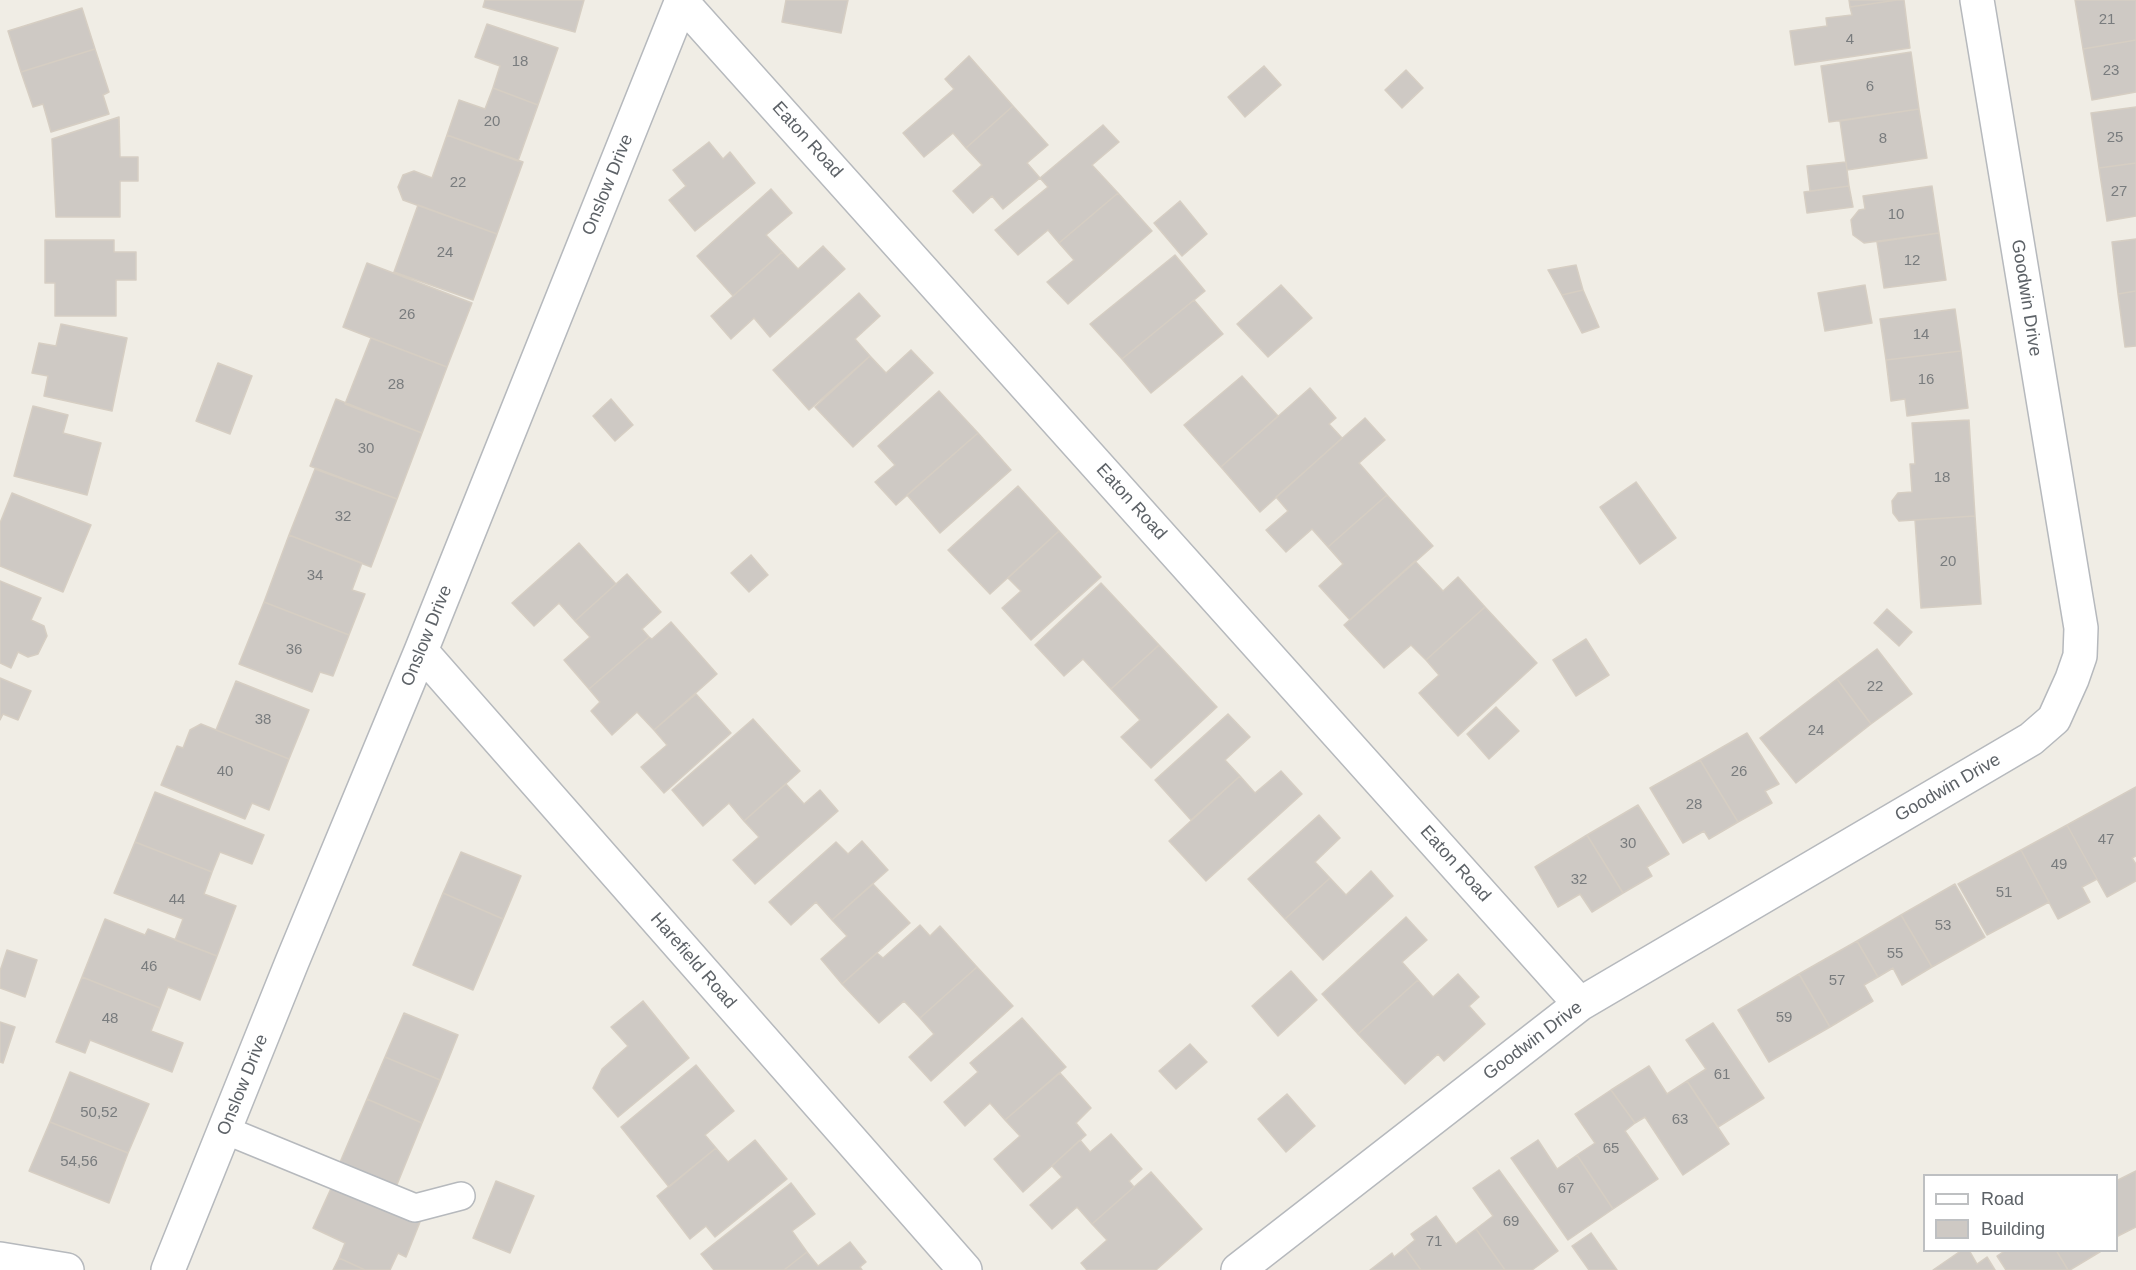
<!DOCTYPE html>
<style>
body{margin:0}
#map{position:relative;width:2136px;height:1270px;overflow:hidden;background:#f0ede5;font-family:Helvetica,sans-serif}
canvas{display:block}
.legend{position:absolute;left:1923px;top:1174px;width:195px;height:78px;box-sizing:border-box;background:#fff;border:2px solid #bec0c2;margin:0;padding:8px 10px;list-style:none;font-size:18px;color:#5d6267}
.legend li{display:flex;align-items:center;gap:12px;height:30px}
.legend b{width:30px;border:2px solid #bec0c2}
</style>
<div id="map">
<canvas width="2136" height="1270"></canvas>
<ul class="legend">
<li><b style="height:8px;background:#fff"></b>Road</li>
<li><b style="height:16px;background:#cec9c4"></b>Building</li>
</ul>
</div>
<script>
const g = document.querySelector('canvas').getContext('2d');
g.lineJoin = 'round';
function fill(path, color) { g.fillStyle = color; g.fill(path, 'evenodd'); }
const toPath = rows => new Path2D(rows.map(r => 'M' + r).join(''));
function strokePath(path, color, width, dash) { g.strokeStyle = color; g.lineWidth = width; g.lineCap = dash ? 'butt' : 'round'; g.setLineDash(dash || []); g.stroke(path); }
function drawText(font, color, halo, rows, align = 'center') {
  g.font = font + ' Helvetica,sans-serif'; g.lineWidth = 4.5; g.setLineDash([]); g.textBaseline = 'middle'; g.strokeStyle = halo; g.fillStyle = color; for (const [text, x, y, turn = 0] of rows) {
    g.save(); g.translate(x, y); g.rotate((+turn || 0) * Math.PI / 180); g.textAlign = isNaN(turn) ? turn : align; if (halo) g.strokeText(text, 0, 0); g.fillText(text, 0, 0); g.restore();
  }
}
const building = toPath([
 [485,0,584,0,575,32,483,7,485,0],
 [786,0,848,0,841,33,782,22,786,0],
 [1849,0,1897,0,1850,7,1849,0],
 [1897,0,1904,0,1910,48,1795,65,1790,31,1827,26,1826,18,1852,15,1850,7,1897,0],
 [2075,0,2136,0,2136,40,2083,49,2075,0],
 [82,8,95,49,21,72,8,31,82,8],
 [487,24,558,48,538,105,493,88,500,66,475,57,487,24],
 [2136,40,2136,92,2092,100,2083,49,2136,40],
 [95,49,109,92,103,95,109,114,51,132,43,104,33,107,21,72,95,49],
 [1911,52,1919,109,1829,122,1821,66,1911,52],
 [969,56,1013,106,966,148,953,133,924,157,903,133,954,89,945,79,969,56],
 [1264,66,1281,85,1245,117,1228,97,1264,66],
 [1406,70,1423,88,1402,108,1385,90,1406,70],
 [493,88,538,105,518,161,447,135,459,100,485,109,493,88],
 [1013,106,1048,145,1027,163,1040,178,1003,209,992,196,973,213,953,191,982,165,966,148,1013,106],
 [2136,107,2136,163,2099,168,2091,113,2136,107],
 [1919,109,1927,158,1847,170,1840,121,1919,109],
 [119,117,120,157,138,157,138,181,120,181,120,217,56,217,52,139,119,117],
 [1103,125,1119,142,1092,165,1118,193,1059,243,1048,230,1018,255,995,230,1048,187,1040,178,1103,125],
 [447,135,523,162,497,234,403,200,398,187,403,175,414,171,432,178,447,135],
 [709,142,723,159,730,152,755,183,695,231,669,200,686,186,673,170,709,142],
 [1846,162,1849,186,1810,191,1807,166,1846,162],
 [2136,163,2136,216,2107,221,2099,168,2136,163],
 [1849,186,1853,207,1807,213,1804,192,1849,186],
 [1932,186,1939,233,1864,243,1853,235,1851,220,1859,210,1865,209,1863,196,1932,186],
 [771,189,792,213,766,235,782,252,733,296,697,256,771,189],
 [1118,193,1152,231,1068,304,1047,282,1074,260,1059,243,1118,193],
 [1180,201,1207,234,1182,256,1154,223,1180,201],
 [418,205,497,234,473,300,394,272,418,205],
 [1939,233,1946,280,1884,288,1877,242,1939,233],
 [2136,239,2136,291,2118,294,2112,242,2136,239],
 [45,240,114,240,114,252,136,252,136,280,116,280,116,316,55,316,55,283,45,283,45,240],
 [823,246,845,269,770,337,754,318,731,339,711,316,782,252,798,269,823,246],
 [1175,255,1205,291,1122,359,1090,324,1175,255],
 [367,263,472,303,447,367,343,327,367,263],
 [1576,265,1583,290,1562,295,1548,270,1576,265],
 [1281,285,1312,318,1268,357,1237,324,1281,285],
 [1865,285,1872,323,1825,331,1818,293,1865,285],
 [1583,290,1599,327,1582,333,1562,295,1583,290],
 [2136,291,2136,346,2125,347,2118,294,2136,291],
 [859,293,880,316,855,339,870,356,809,410,773,370,859,293],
 [1194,300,1223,334,1151,393,1122,359,1194,300],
 [1955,309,1961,351,1886,360,1880,319,1955,309],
 [61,324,127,338,112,411,44,396,48,376,32,373,39,343,56,346,61,324],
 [371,338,447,367,422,433,345,404,371,338],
 [911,350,933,373,853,447,815,407,870,356,886,373,911,350],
 [1961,351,1968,408,1907,416,1905,399,1891,401,1886,360,1961,351],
 [218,363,252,376,230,434,196,421,218,363],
 [1242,376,1278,416,1221,467,1184,425,1242,376],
 [1310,388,1336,418,1329,424,1342,438,1260,512,1221,467,1310,388],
 [939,391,978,433,896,505,875,482,895,465,878,446,939,391],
 [336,399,422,433,397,499,310,466,336,399],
 [611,399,633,425,615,441,593,416,611,399],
 [33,406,68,415,63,433,101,443,87,495,14,476,33,406],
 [1365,418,1385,440,1359,463,1387,495,1328,547,1312,529,1286,552,1266,530,1288,511,1276,497,1365,418],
 [1969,420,1975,516,1899,521,1893,513,1892,501,1898,493,1912,492,1910,464,1915,464,1912,423,1969,420],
 [978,433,1011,470,940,533,907,495,978,433],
 [315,469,397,499,371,567,289,535,315,469],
 [1636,482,1676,538,1640,564,1600,507,1636,482],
 [1018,486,1059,531,990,594,948,550,1018,486],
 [12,493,91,525,63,592,0,566,0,523,12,493],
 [1387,495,1433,546,1350,620,1319,586,1343,564,1328,547,1387,495],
 [1975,516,1981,604,1921,608,1915,520,1975,516],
 [1059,531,1101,577,1031,640,1002,608,1021,591,1008,578,1059,531],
 [289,535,362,563,352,590,365,594,349,635,264,602,289,535],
 [579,543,616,584,575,621,559,603,534,626,512,603,579,543],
 [751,555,768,575,749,592,731,573,751,555],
 [1415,561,1443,591,1458,577,1485,607,1426,660,1411,645,1384,668,1344,625,1415,561],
 [627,574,661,612,642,629,649,637,589,689,564,660,590,637,575,621,627,574],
 [0,581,41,598,31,620,44,626,47,636,38,654,28,657,18,652,11,668,0,663,0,581],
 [1101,583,1159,645,1111,689,1083,659,1064,676,1035,645,1101,583],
 [264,602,349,635,333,676,320,672,312,692,239,664,264,602],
 [1485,607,1537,663,1458,736,1419,693,1439,675,1426,660,1485,607],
 [1887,609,1912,632,1899,646,1874,623,1887,609],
 [671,622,717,674,654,730,637,712,612,735,591,711,600,702,589,689,649,637,652,639,671,622],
 [1586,639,1609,675,1576,696,1553,660,1586,639],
 [1159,645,1217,707,1151,768,1121,737,1140,720,1111,689,1159,645],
 [1877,649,1912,694,1871,724,1837,679,1877,649],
 [0,678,31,691,18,720,3,714,0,720,0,678],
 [1837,679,1871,724,1796,783,1760,738,1837,679],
 [236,681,309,710,289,759,216,730,236,681],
 [696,694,731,733,664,793,641,767,667,745,654,730,696,694],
 [1496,707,1519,731,1489,759,1467,734,1496,707],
 [1228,714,1250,737,1225,760,1240,776,1191,820,1155,780,1228,714],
 [753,719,800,771,744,821,729,803,703,826,672,790,753,719],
 [201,724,289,759,269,810,252,803,245,819,161,785,177,746,183,748,190,730,201,724],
 [1747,733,1779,784,1765,791,1772,803,1738,822,1700,760,1747,733],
 [1700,760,1738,822,1709,839,1704,831,1683,843,1650,788,1700,760],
 [1281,771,1302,794,1206,881,1169,841,1240,776,1255,793,1281,771],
 [786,784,804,804,820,790,838,811,755,884,733,860,759,837,744,821,786,784],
 [2136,787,2136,856,2132,858,2136,864,2136,881,2107,897,2067,825,2136,787],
 [155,792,264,835,252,864,220,852,212,872,135,842,155,792],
 [1638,805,1669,854,1647,867,1652,876,1623,893,1587,835,1638,805],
 [1319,815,1340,838,1315,862,1330,878,1285,919,1248,879,1319,815],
 [2067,825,2097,879,2082,887,2090,902,2058,919,2021,850,2067,825],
 [1587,835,1623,893,1592,912,1580,894,1558,907,1535,867,1587,835],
 [862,841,888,870,832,920,816,902,791,925,769,902,836,842,848,854,862,841],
 [135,842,212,872,204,894,236,906,217,956,175,940,183,919,114,893,135,842],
 [2021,850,2049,902,1987,935,1958,884,2021,850],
 [461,852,521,876,503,919,443,893,461,852],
 [1371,871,1393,896,1323,960,1285,919,1330,878,1346,895,1371,871],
 [873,884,910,923,842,984,821,959,847,936,832,920,873,884],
 [1955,884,1985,937,1932,967,1901,915,1955,884],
 [443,893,503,919,473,990,413,965,443,893],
 [1901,915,1932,967,1902,985,1893,968,1878,977,1857,941,1901,915],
 [1406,917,1427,940,1402,962,1418,980,1358,1034,1322,994,1406,917],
 [105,919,145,935,148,929,217,956,200,1000,168,987,160,1008,82,977,105,919],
 [920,925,930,936,940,926,977,967,920,1018,904,1001,879,1023,842,984,877,953,883,958,920,925],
 [1857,941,1878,977,1864,985,1873,1001,1830,1027,1799,974,1857,941],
 [7,950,37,960,25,997,0,988,0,971,7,950],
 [977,967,1013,1006,931,1081,909,1057,934,1034,920,1018,977,967],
 [1291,971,1317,1000,1278,1036,1252,1006,1291,971],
 [1458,974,1479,997,1469,1006,1485,1024,1444,1061,1438,1054,1405,1084,1358,1034,1418,980,1433,997,1458,974],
 [1799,974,1830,1027,1769,1062,1738,1010,1799,974],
 [82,977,160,1008,151,1031,183,1043,172,1072,90,1040,85,1053,56,1042,82,977],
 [643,1001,689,1058,618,1117,593,1088,602,1069,628,1046,611,1027,643,1001],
 [404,1013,458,1035,440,1080,385,1057,404,1013],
 [1022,1018,1066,1067,1005,1120,990,1103,965,1126,944,1102,978,1072,970,1063,1022,1018],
 [0,1022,15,1027,3,1063,0,1062,0,1022],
 [1713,1023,1764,1098,1718,1127,1687,1081,1706,1069,1686,1040,1713,1023],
 [1190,1044,1207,1062,1176,1089,1159,1071,1190,1044],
 [385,1057,440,1080,422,1123,367,1099,385,1057],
 [696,1065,734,1111,705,1135,716,1148,669,1187,621,1127,696,1065],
 [1649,1066,1667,1094,1687,1081,1729,1144,1683,1175,1645,1117,1635,1123,1611,1090,1649,1066],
 [70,1072,149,1104,128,1153,50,1122,70,1072],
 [1060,1073,1091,1108,1076,1123,1086,1135,1023,1192,994,1159,1020,1136,1005,1120,1060,1073],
 [1611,1090,1635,1123,1625,1131,1658,1179,1613,1209,1577,1155,1595,1143,1575,1114,1611,1090],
 [1287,1094,1315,1126,1286,1152,1258,1119,1287,1094],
 [367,1099,422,1123,394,1192,338,1167,367,1099],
 [50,1122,128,1153,109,1203,29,1171,50,1122],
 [1111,1134,1142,1169,1129,1181,1134,1187,1092,1224,1077,1207,1052,1229,1030,1205,1062,1177,1052,1166,1080,1140,1090,1152,1111,1134],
 [755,1140,787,1179,715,1237,706,1226,690,1239,657,1196,716,1148,728,1162,755,1140],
 [1538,1140,1557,1169,1577,1155,1613,1209,1568,1240,1511,1158,1538,1140],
 [1499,1170,1558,1251,1532,1270,1505,1270,1476,1229,1493,1216,1473,1188,1499,1170],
 [2136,1171,2136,1227,2116,1237,2116,1181,2136,1171],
 [1151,1172,1202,1229,1156,1270,1087,1270,1081,1263,1107,1240,1092,1224,1151,1172],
 [496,1181,534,1196,510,1253,473,1238,496,1181],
 [791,1183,815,1214,792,1231,807,1252,784,1270,714,1270,701,1254,791,1183],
 [333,1184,420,1222,406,1257,398,1253,390,1270,365,1270,339,1258,345,1243,313,1228,333,1184],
 [1436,1216,1456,1244,1476,1229,1505,1270,1421,1270,1405,1248,1415,1240,1411,1234,1436,1216],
 [1591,1233,1617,1270,1589,1270,1572,1246,1591,1233],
 [850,1242,866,1262,860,1267,862,1270,784,1270,807,1252,818,1266,850,1242],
 [1405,1248,1421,1270,1370,1270,1392,1253,1394,1257,1405,1248],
 [1962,1250,1969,1250,1977,1264,1987,1257,1995,1270,1933,1270,1962,1250],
 [2006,1250,2056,1250,2068,1270,2006,1270,1997,1256,2006,1250],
 [2056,1250,2103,1250,2070,1270,2068,1270,2056,1250],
 [339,1258,365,1270,333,1270,339,1258]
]);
fill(building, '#cec9c4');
strokePath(building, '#d6cec3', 1.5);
const lane = toPath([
 [225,1130,415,1208,461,1196]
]);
const street = toPath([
 [681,1,1580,1004],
 [421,651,965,1270],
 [0,1259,67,1270],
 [168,1270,292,962,421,651,682,0],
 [1238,1270,1580,1004,2031,739,2054,719,2072,679,2080,656,2081,628,1977,0]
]);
strokePath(lane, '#b6b9bd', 30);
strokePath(street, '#b6b9bd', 36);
strokePath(lane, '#fff', 27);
strokePath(street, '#fff', 33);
drawText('15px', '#797c7e', null, [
 ["21",2107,20],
 ["4",1850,40],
 ["18",520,62],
 ["23",2111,71],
 ["6",1870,87],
 ["20",492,122],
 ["25",2115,138],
 ["8",1883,139],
 ["22",458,183],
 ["27",2119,192],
 ["10",1896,215],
 ["24",445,253],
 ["12",1912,261],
 ["26",407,315],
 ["14",1921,335],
 ["16",1926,380],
 ["28",396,385],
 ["30",366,449],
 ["18",1942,478],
 ["32",343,517],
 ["20",1948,562],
 ["34",315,576],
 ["36",294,650],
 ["22",1875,687],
 ["38",263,720],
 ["24",1816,731],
 ["40",225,772],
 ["26",1739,772],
 ["28",1694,805],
 ["47",2106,840],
 ["30",1628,844],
 ["49",2059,865],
 ["32",1579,880],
 ["51",2004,893],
 ["44",177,900],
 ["53",1943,926],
 ["55",1895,954],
 ["46",149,967],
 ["57",1837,981],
 ["59",1784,1018],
 ["48",110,1019],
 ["61",1722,1075],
 ["50,52",99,1113],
 ["63",1680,1120],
 ["65",1611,1149],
 ["54,56",79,1162],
 ["67",1566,1189],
 ["69",1511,1222],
 ["71",1434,1242]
]);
drawText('18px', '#5d6267', '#fff', [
 ["Eaton Road",807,140,48],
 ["Onslow Drive",608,185,-68],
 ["Goodwin Drive",2026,298,81],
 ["Eaton Road",1131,502,48],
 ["Onslow Drive",427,636,-68],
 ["Goodwin Drive",1948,788,-30],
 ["Eaton Road",1455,864,48],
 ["Harefield Road",693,961,49],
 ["Goodwin Drive",1533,1041,-37],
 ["Onslow Drive",243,1085,-68]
]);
</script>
